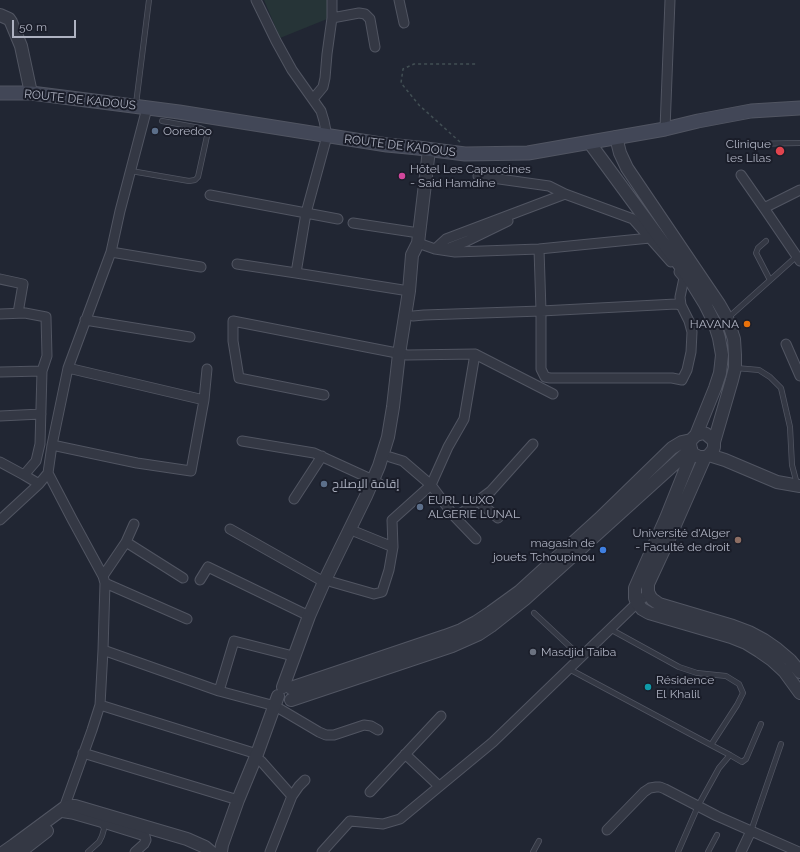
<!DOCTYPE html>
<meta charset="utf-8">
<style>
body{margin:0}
#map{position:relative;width:800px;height:852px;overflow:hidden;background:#212633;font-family:Raleway,sans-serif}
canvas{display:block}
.scale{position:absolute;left:12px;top:20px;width:64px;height:18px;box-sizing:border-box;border:2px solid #aeb2c1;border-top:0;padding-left:5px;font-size:12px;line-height:14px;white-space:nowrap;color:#aeb2c1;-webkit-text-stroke:3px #1a1d29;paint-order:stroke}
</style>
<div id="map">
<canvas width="800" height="852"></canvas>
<div class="scale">50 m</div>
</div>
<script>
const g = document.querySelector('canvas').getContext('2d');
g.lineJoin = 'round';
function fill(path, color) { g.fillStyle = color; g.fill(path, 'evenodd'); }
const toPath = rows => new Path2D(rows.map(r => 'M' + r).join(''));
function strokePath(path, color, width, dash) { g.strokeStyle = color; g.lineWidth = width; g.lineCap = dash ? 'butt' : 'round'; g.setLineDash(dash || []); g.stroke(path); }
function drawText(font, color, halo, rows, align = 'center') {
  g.font = font + ' Raleway,Cairo,sans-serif'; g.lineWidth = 4; g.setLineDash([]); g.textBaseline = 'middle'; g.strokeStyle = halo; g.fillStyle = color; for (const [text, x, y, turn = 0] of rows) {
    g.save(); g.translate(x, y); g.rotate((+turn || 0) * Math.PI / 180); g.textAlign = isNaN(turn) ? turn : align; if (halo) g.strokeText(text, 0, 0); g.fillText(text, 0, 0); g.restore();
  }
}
fill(toPath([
 [264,0,328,0,327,19,280,38]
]), '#263437');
const service = toPath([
 [136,104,149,0],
 [747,144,800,143],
 [131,171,189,181,195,180,198,177,207,136,206,131,200,128,162,121],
 [766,241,758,248,756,253,770,280],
 [729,317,797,256],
 [736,368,759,370,770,377,781,388,790,427,792,465,797,484],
 [534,613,581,657],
 [610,629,679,667,697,673,726,676,739,684,743,693,737,705,711,745],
 [569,669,711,745,730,755],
 [751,831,781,744],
 [88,852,99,842,102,836,104,829,102,824],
 [533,852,539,841],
 [678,852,698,806,719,768,730,755,742,762,746,759,761,724],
 [708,852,717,835]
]);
const minor = toPath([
 [256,0,276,41,292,70,321,111,324,121,327,136,306,213,296,273],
 [399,0,404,23],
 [332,18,359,13,365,14,370,19,375,47],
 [313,99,323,87,325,78,327,54,332,18,332,0],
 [665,129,670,0],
 [741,175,764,208,800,261],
 [478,176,549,186,565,194,633,219,671,262],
 [210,195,338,219],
 [764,208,800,190],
 [353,223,419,233],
 [418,243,435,249,455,252,539,249,650,238],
 [435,249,446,239,565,194],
 [539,249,541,311,541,369,545,377,550,378,672,378,682,380,687,370,691,352,692,332,689,321,681,305],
 [444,250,467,241,508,221],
 [111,252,201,267],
 [237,264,296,273,409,291],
 [0,279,23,284,18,313],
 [0,314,25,313,46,317,47,356,42,371,40,444,36,461,24,475,39,484],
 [413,316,424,315,541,311,676,304,681,305,680,297,684,278,679,272],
 [85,320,190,337],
 [786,344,800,376],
 [68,368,204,400],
 [0,372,42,371],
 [324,395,239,378,233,341,233,321,407,355,475,354,553,394],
 [0,416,41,414],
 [242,441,314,453,373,480,380,484],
 [52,445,137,463,191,471,204,400,207,369],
 [390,457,403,461,431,485,454,516,476,539],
 [0,462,24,475],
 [294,499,322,456],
 [478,501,498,518],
 [454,516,463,512,491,491,533,444],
 [0,520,39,484,48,473],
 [230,529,324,582],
 [356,532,393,547],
 [126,542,183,578],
 [103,576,126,542,134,524],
 [200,580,208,567,309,616],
 [332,582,374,594,382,592,389,570,393,547,392,520,431,485,448,447,464,419,475,354],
 [105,583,187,619],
 [103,650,219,691,275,706,319,732,326,735,334,735,364,725,371,726,378,730],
 [219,691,234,641,293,656],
 [100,705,257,754],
 [83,753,238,800],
 [405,754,439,786],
 [261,761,292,796],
 [370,792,441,716],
 [64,808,92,730,100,705,103,650,105,583,103,576,72,519,48,473,52,445,68,368,111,252,120,211,147,108],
 [59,812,72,814,100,822,145,836,146,840,144,844,135,852],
 [607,830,644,792,650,788,656,787,660,787,665,789,717,816,799,852],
 [270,852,292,796,299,786,305,780],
 [322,852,350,821,383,824,400,819,493,742,637,603,649,593],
 [741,852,751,831]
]);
const tertiary = toPath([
 [0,15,9,19,11,22,21,46,31,93],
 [616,137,620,153,627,168,719,304,727,318,734,339,735,355,735,368,732,380,714,442],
 [589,142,689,278,705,304,714,322,719,338,722,355,720,373,715,388,696,435],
 [692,453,699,457,705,457,709,455,713,450,714,447,714,442,712,439,706,434,703,433,696,435,691,440,690,444,691,449,692,453,666,518,635,588,635,598,637,603,642,609,649,613,731,637,746,643,759,651,772,660,784,671,800,693],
 [709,455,725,460,777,482,800,486],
 [705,457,668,541,648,584,648,592,650,596,652,599,659,604,733,626,749,632,764,640,777,649,790,660,800,672],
 [283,687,309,616,324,582,366,496,373,480,379,466,388,437,393,407,399,354,409,291,412,255,418,243,429,150],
 [291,688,445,636,461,630,476,622,491,612,520,591,599,519,672,448,682,442,691,440],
 [291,700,452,646,479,634,491,626,525,599,691,449],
 [4,852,14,845,64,808,69,806,75,806,187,839,205,847,211,852],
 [20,852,47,831],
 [221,852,222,845,238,800,257,754,278,696]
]);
const secondary = toPath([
 [0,93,31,93,102,102,179,112,387,145,418,148,465,154,528,153,665,129,698,121,751,111,800,108]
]);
strokePath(service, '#515562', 6);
strokePath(minor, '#515562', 11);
strokePath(tertiary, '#515562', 14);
strokePath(secondary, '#515562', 15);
strokePath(toPath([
 [460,142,419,105,401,83,403,69,414,64,478,64]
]), '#424f54', 1.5, [3, 3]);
strokePath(service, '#343844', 4.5);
strokePath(minor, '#343844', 9);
strokePath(tertiary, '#343844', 12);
strokePath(secondary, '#424757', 13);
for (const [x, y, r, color] of [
 [155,131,4,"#5c6f8a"],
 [780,151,5,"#e0444e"],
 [402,176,4,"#d1479c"],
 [747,324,4,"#e8710a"],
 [324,484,4,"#5c6f8a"],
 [420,507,4,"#5c6f8a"],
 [738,540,4,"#8d6e63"],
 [603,550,4,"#3f7fe0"],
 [533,652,4,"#6b7280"],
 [648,687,4,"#0f9aa8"]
]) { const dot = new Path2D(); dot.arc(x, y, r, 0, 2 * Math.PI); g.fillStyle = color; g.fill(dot); strokePath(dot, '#1a1d29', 1.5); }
drawText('12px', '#aeb2c1', '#1a1d29', [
 ["ROUTE DE KADOUS",80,100,6],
 ["ROUTE DE KADOUS",400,146,7]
]);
drawText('12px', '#aeb2c1', '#1a1d29', [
 ["Ooredoo",163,131],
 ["Clinique",771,144,"right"],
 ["les Lilas",771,158,"right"],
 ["Hôtel Les Capuccines",410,169],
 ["- Said Hamdine",410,183],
 ["HAVANA",739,324,"right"],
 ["إقامة الإصلاح",332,484],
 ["EURL LUXO",428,500],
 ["ALGERIE LUNAL",428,514],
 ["Université d'Alger",730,533,"right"],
 ["- Faculté de droit",730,547,"right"],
 ["magasin de",595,543,"right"],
 ["jouets Tchoupinou",595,557,"right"],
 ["Masdjid Taiba",541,652],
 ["Résidence",656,680],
 ["El Khalil",656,694]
], 'left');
</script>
